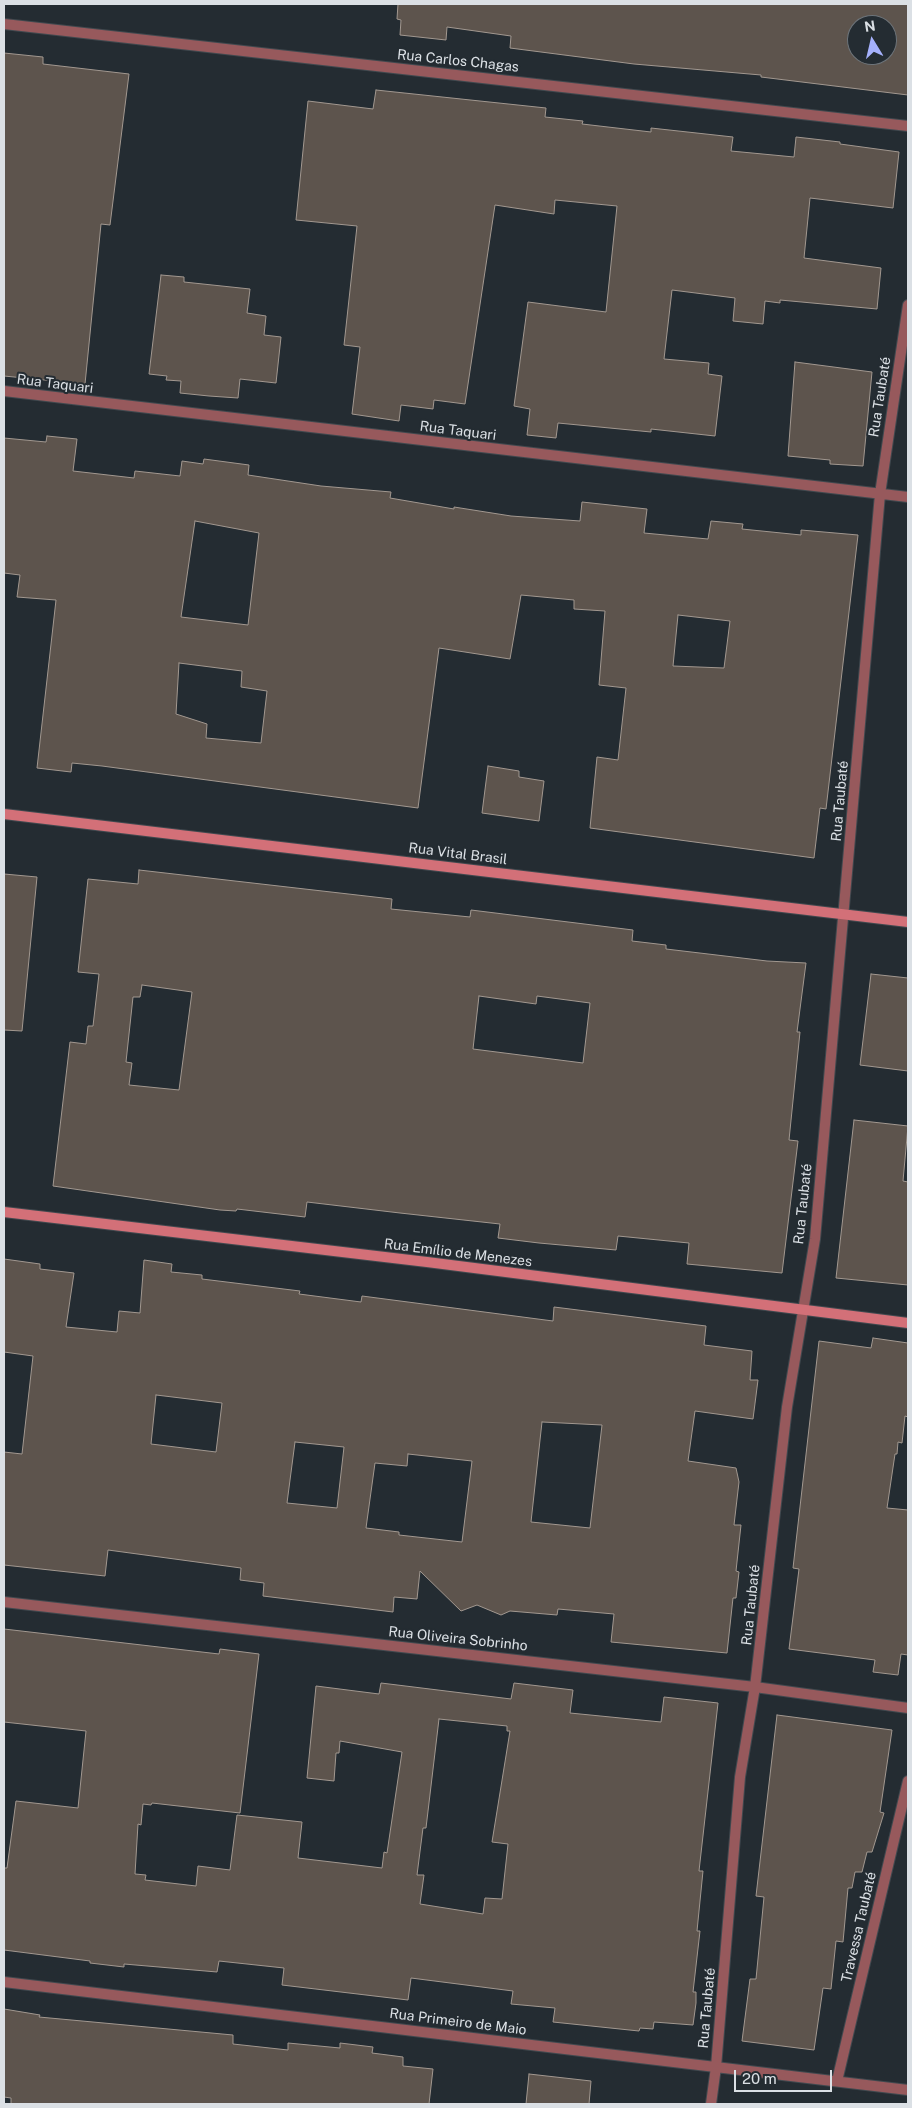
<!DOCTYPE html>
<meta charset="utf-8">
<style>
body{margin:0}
#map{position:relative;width:912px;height:2108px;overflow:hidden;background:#242c32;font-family:"Public Sans",sans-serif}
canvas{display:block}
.frame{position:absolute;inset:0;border:5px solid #dbe0e5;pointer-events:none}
.north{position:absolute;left:847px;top:15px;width:50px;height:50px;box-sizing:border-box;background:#242c32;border:1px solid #6d747a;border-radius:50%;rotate:351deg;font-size:14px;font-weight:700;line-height:20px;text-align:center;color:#dbe0e5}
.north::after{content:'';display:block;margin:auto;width:18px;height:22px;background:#a5b1fc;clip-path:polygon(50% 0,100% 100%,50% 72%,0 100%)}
.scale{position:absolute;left:734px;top:2070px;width:98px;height:22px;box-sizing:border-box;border:2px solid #dbe0e5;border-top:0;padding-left:6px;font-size:15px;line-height:18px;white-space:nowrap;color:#dbe0e5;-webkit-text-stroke:4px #242c32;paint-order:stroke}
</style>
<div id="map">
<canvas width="912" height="2108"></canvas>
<div class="frame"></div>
<div class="north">N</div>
<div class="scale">20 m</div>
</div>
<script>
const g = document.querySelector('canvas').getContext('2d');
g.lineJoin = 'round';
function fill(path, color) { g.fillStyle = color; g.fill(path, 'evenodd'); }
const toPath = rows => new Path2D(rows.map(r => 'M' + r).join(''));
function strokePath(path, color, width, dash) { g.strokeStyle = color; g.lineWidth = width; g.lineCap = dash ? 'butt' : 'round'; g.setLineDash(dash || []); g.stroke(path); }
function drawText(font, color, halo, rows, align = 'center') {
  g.font = font + ' "Public Sans",sans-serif'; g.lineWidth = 4; g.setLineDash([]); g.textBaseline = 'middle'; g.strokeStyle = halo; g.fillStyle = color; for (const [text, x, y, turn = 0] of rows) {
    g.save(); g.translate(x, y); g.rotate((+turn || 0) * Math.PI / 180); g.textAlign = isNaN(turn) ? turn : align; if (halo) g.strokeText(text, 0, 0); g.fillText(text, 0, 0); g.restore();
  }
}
const building = toPath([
 [398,4,908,4,908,95,761,77,761,75,634,64,510,48,511,36,447,27,446,40,400,35,401,20,397,19,398,4],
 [857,25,887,25,887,55,857,55,857,25],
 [4,53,43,57,43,64,129,74,110,225,101,224,85,384,4,376,4,53],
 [376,90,546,108,545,117,583,121,582,124,651,132,651,128,733,137,731,151,794,157,796,137,840,142,840,144,899,152,893,208,810,198,804,258,881,268,877,309,780,300,780,303,765,301,763,324,733,321,735,298,672,290,664,359,709,363,708,374,722,376,715,436,651,429,651,432,558,423,556,438,527,435,530,409,514,406,528,302,606,312,617,206,555,200,554,214,495,205,465,404,434,400,433,409,401,405,399,421,352,414,360,347,344,345,357,226,296,220,308,101,373,109,376,90],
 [161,275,184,277,184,282,250,289,247,313,266,316,264,335,281,337,276,383,240,379,238,398,209,396,180,393,181,381,166,380,167,376,149,374,161,275],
 [795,362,872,372,863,466,830,464,830,460,788,456,795,362],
 [47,436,77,439,73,471,134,478,135,471,180,476,182,461,203,464,204,459,249,465,248,475,321,486,391,492,390,498,454,509,454,507,511,516,580,521,582,502,647,509,644,533,708,539,711,521,743,524,742,529,801,535,801,530,858,535,826,809,820,808,814,858,590,828,597,757,618,760,626,688,599,685,605,611,574,609,574,600,521,595,510,659,439,648,418,808,102,766,72,763,71,772,37,768,56,600,17,597,20,575,4,573,4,438,46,442,47,436],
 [195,521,259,533,248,625,181,617,195,521],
 [678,615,730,621,724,668,673,666,678,615],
 [179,663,242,671,241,687,267,691,261,743,206,738,207,724,176,714,179,663],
 [488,766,519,771,519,777,544,781,539,821,482,813,488,766],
 [139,870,392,899,391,909,470,917,471,910,633,930,632,941,666,945,666,949,767,961,806,963,797,1032,800,1032,789,1140,798,1141,782,1273,687,1264,689,1243,618,1236,616,1250,539,1243,498,1238,500,1224,400,1213,307,1202,305,1217,237,1209,236,1211,220,1210,53,1186,70,1042,86,1044,88,1026,93,1026,99,974,78,972,88,879,138,884,139,870],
 [142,985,192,992,179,1090,129,1085,132,1063,126,1062,133,997,140,997,142,985],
 [479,996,536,1004,537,996,590,1003,583,1063,473,1049,479,996],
 [4,874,37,877,22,1031,4,1030,4,874],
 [871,974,908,978,908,1071,860,1065,871,974],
 [854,1120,908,1126,903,1181,908,1182,908,1285,836,1278,854,1120],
 [4,1259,40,1264,40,1269,74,1273,66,1327,117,1332,119,1311,140,1313,144,1260,172,1264,171,1272,202,1275,202,1279,300,1291,299,1294,361,1302,362,1296,553,1321,554,1307,706,1326,704,1345,752,1351,750,1380,758,1380,753,1419,695,1411,688,1461,736,1468,739,1482,734,1525,741,1525,736,1571,739,1572,736,1598,733,1598,727,1653,611,1642,614,1614,558,1609,557,1615,510,1611,501,1615,477,1605,461,1611,420,1571,417,1599,394,1597,393,1612,263,1596,264,1583,240,1580,241,1568,108,1550,105,1576,4,1565,4,1452,22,1454,33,1356,4,1352,4,1259],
 [156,1395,222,1403,216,1452,151,1444,156,1395],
 [542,1422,602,1425,590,1528,531,1522,542,1422],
 [295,1442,344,1447,337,1508,287,1503,295,1442],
 [408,1454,472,1461,462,1542,399,1535,399,1532,366,1528,375,1463,407,1466,408,1454],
 [873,1338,908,1343,908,1417,905,1416,902,1443,898,1442,897,1454,895,1454,887,1508,908,1510,908,1655,901,1654,898,1675,873,1672,875,1660,789,1649,799,1569,793,1568,819,1341,871,1348,873,1338],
 [4,1629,219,1654,220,1649,259,1654,240,1813,152,1803,151,1805,143,1804,141,1825,138,1824,135,1874,146,1875,145,1880,196,1886,198,1866,230,1870,237,1815,302,1822,298,1858,382,1868,384,1852,387,1853,402,1752,340,1741,339,1753,336,1753,334,1781,307,1778,316,1686,379,1694,381,1683,511,1699,514,1683,573,1690,570,1713,661,1722,664,1697,718,1703,699,1871,703,1871,697,1931,700,1931,693,1992,696,1992,696,2003,693,2025,654,2022,653,2029,640,2028,639,2031,553,2022,555,2008,511,2004,513,1991,411,1978,408,2000,282,1985,284,1968,219,1961,217,1972,124,1964,124,1967,90,1963,90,1961,4,1950,4,1868,7,1868,16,1801,78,1808,86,1731,4,1722,4,1629],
 [439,1719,507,1726,507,1731,510,1731,492,1842,508,1844,502,1899,485,1898,483,1914,420,1904,424,1875,417,1875,423,1828,426,1828,439,1719],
 [777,1715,892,1730,880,1812,884,1813,872,1852,867,1852,862,1872,855,1872,852,1888,848,1888,843,1942,836,1941,831,1989,823,1988,814,2050,742,2041,750,1979,756,1979,761,1928,764,1897,756,1896,777,1715],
 [4,2009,40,2015,39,2017,233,2035,233,2044,288,2050,288,2043,340,2048,340,2043,373,2047,372,2053,403,2057,403,2066,433,2069,429,2104,11,2104,11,2098,4,2097,4,2009],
 [529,2074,591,2081,589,2104,526,2104,529,2074]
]);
fill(building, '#5d544d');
strokePath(building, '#a29890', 1);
const street = toPath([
 [4,24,908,126],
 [4,391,908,497],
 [4,1602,755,1687,908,1708],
 [4,1982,908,2090],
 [837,2081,908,1781],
 [711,2104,716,2067,740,1777,755,1687,787,1407,815,1239,880,494,908,305]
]);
const secondary = toPath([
 [4,814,908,922],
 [4,1212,427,1262,908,1323]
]);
strokePath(street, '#41494f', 12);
strokePath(secondary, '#41494f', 12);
strokePath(street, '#97595c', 10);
strokePath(secondary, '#d37078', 10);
drawText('14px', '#dbe0e5', '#242c32', [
 ["Rua Carlos Chagas",458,61,6],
 ["Rua Taquari",55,384,7],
 ["Rua Taubaté",880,397,-81],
 ["Rua Taquari",458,431,7],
 ["Rua Taubaté",840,801,-85],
 ["Rua Vital Brasil",458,854,7],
 ["Rua Taubaté",803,1204,-84],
 ["Rua Emílio de Menezes",458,1253,7],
 ["Rua Taubaté",751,1605,-84],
 ["Rua Oliveira Sobrinho",458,1639,6],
 ["Travessa Taubaté",859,1927,-77],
 ["Rua Taubaté",707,2008,-85],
 ["Rua Primeiro de Maio",458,2022,7]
]);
</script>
